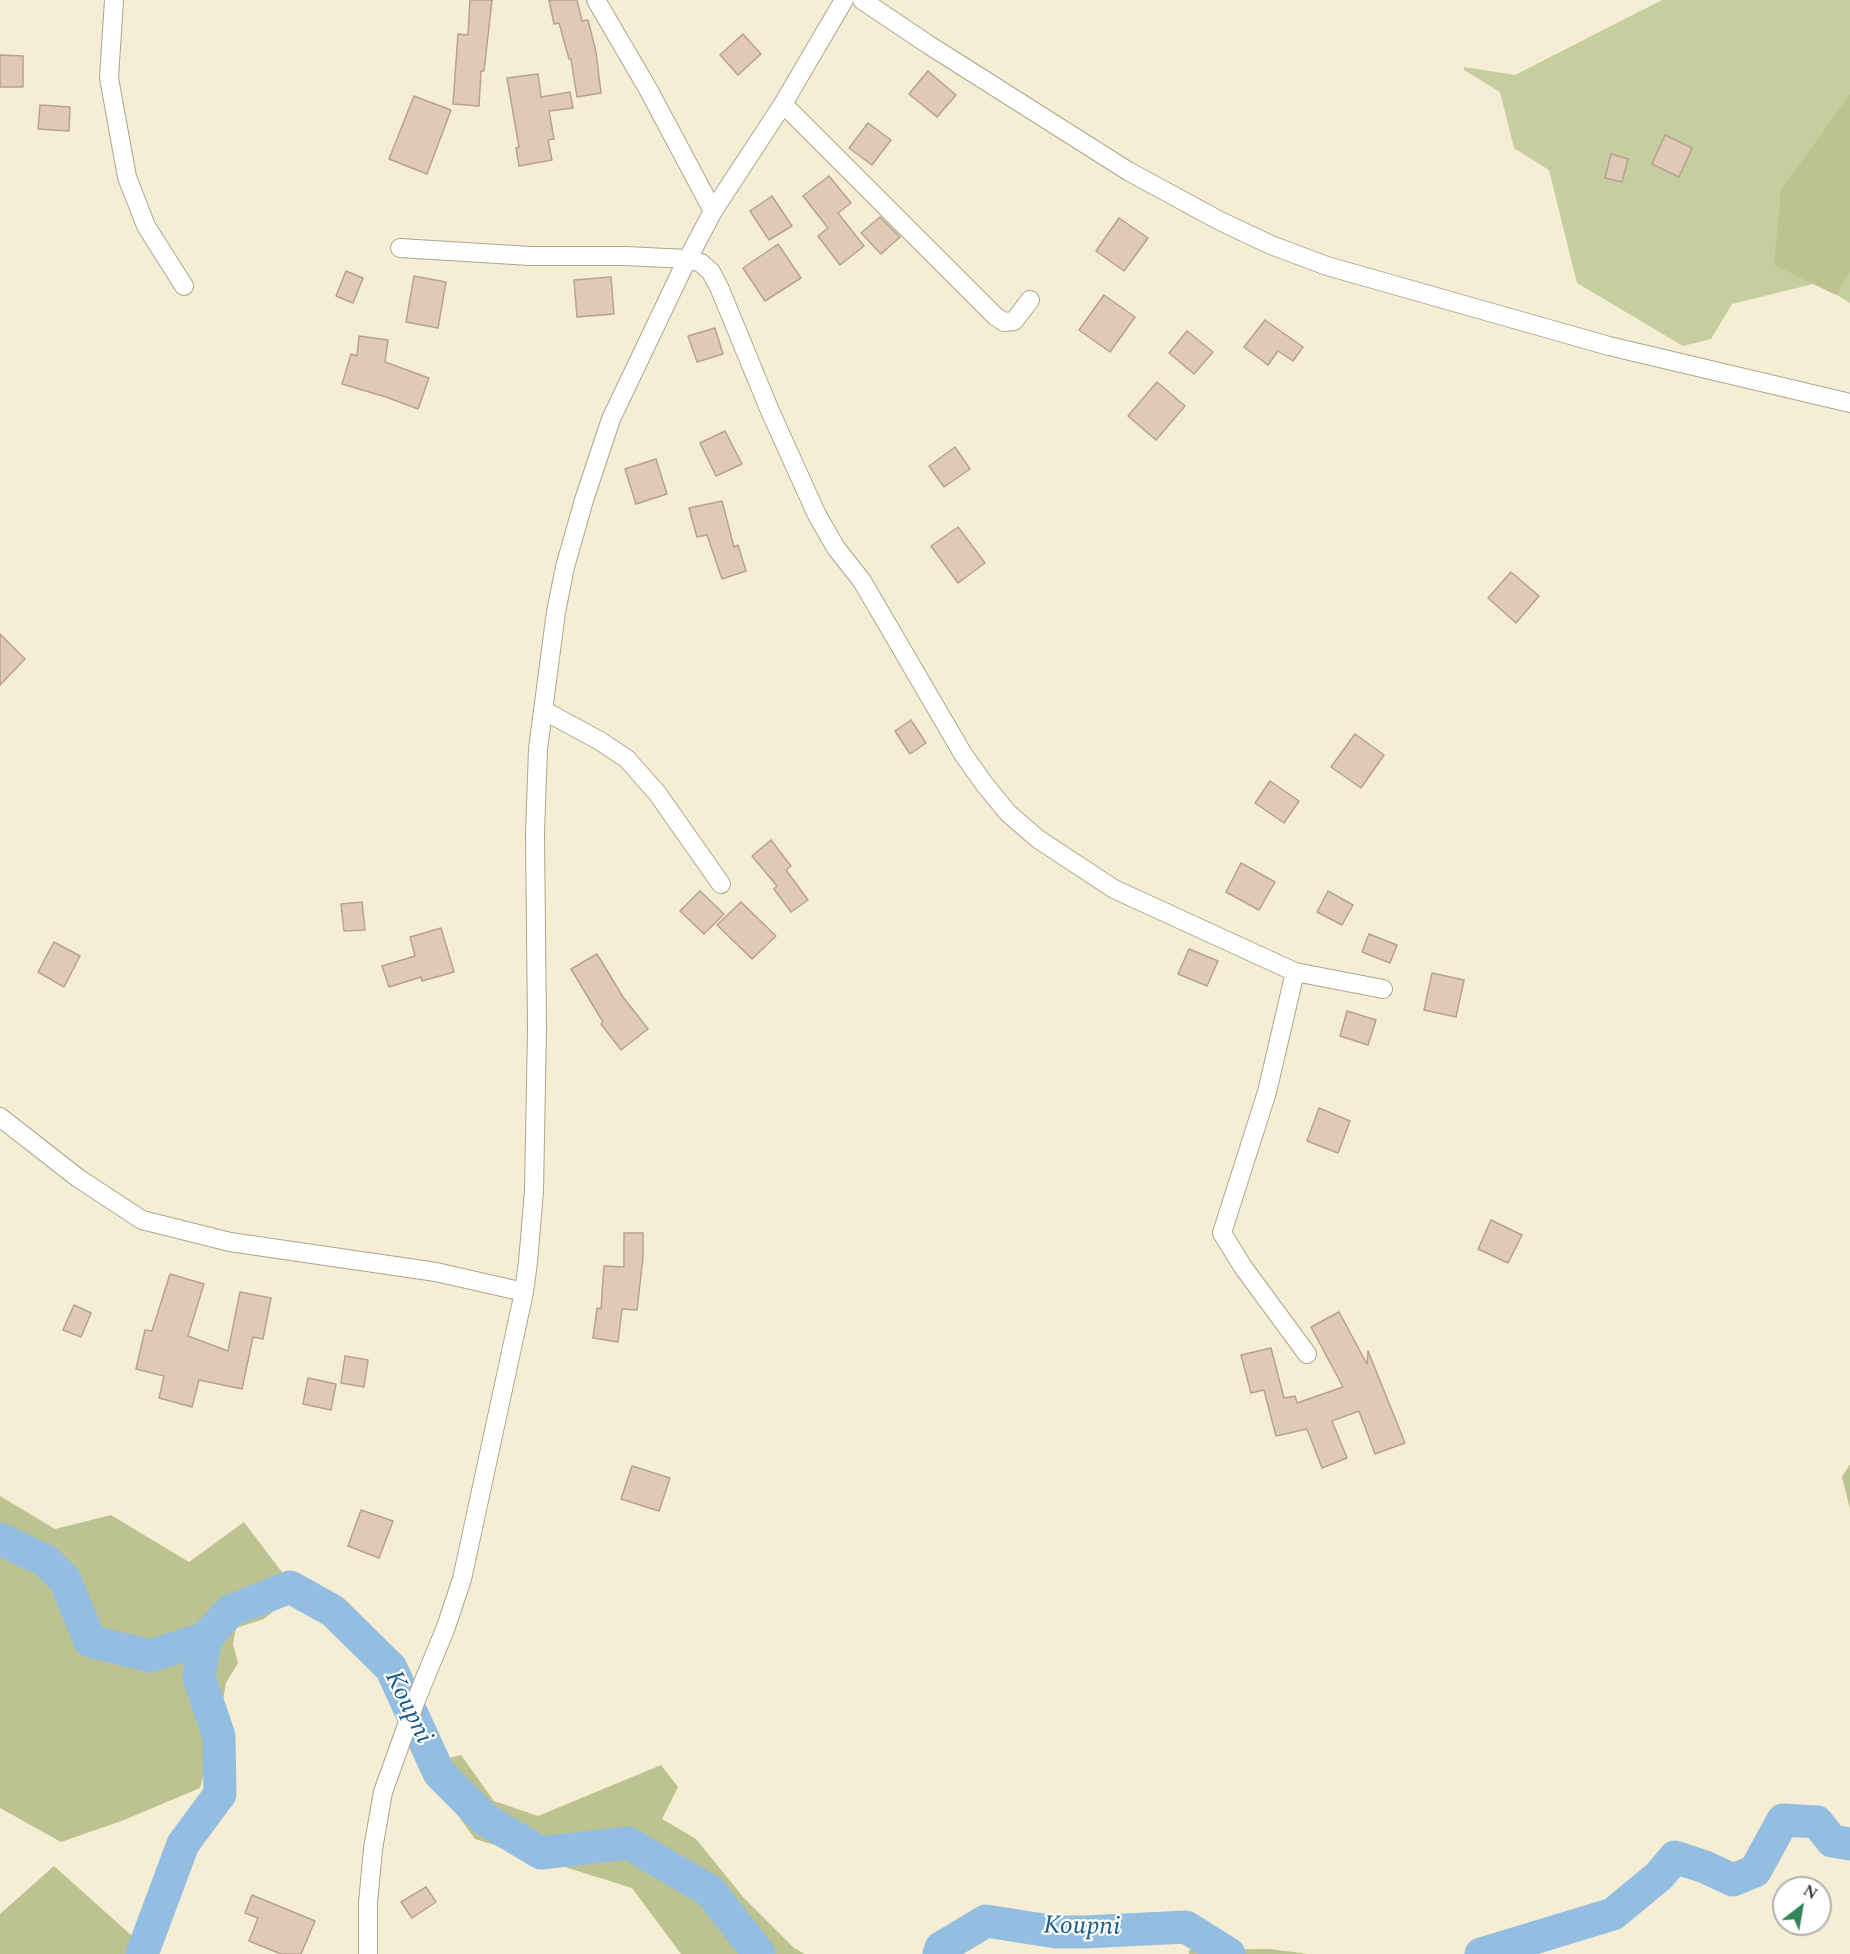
<!DOCTYPE html>
<style>
body{margin:0}
#map{position:relative;width:1850px;height:1954px;overflow:hidden;background:#f5eed4;font-family:Spectral,serif}
canvas{display:block}
.north{position:absolute;left:1772px;top:1876px;width:60px;height:60px;box-sizing:border-box;background:#fff;border:2px solid #b2b1ad;border-radius:50%;rotate:31deg;font-size:16px;font-weight:700;line-height:24px;text-align:center;color:#3f3c32}
.north::after{content:'';display:block;margin:auto;width:21px;height:27px;background:#338456;clip-path:polygon(50% 0,100% 100%,50% 72%,0 100%)}
</style>
<div id="map">
<canvas width="1850" height="1954"></canvas>
<div class="north">N</div>
</div>
<script>
const g = document.querySelector('canvas').getContext('2d');
g.lineJoin = 'round';
function fill(path, color) { g.fillStyle = color; g.fill(path, 'evenodd'); }
const toPath = rows => new Path2D(rows.map(r => 'M' + r).join(''));
function strokePath(path, color, width, dash) { g.strokeStyle = color; g.lineWidth = width; g.lineCap = dash ? 'butt' : 'round'; g.setLineDash(dash || []); g.stroke(path); }
function drawText(font, color, halo, rows, align = 'center') {
  g.font = font + ' Spectral,serif'; g.lineWidth = 4.5; g.setLineDash([]); g.textBaseline = 'middle'; g.strokeStyle = halo; g.fillStyle = color; for (const [text, x, y, turn = 0] of rows) {
    g.save(); g.translate(x, y); g.rotate((+turn || 0) * Math.PI / 180); g.textAlign = isNaN(turn) ? turn : align; if (halo) g.strokeText(text, 0, 0); g.fillText(text, 0, 0); g.restore();
  }
}
fill(toPath([
 [1662,0,1850,0,1850,303,1817,283,1732,304,1711,339,1683,346,1577,283,1549,170,1514,148,1500,92,1464,70,1464,67,1515,75]
]), '#c6cd9f');
fill(toPath([
 [1850,94,1850,272,1836,295,1774,265,1781,190],
 [1850,1464,1850,1509,1842,1477],
 [0,1496,55,1529,111,1515,189,1562,244,1522,297,1592,264,1619,236,1628,233,1644,238,1663,226,1683,221,1712,200,1788,124,1820,61,1842,0,1808],
 [461,1755,494,1801,538,1816,661,1765,678,1787,662,1819,696,1839,744,1898,794,1948,805,1954,681,1954,632,1888,475,1839,421,1765],
 [54,1866,131,1935,130,1954,0,1954,0,1914],
 [1269,1949,1309,1954,1189,1954,1189,1950]
]), '#bcc390');
strokePath(toPath([
 [0,1539,46,1561,65,1580,90,1641,150,1656,206,1638,230,1611,290,1587,333,1611,391,1668,439,1773,486,1820,541,1853,628,1843,710,1891,759,1954],
 [142,1954,183,1844,220,1794,219,1736,199,1677,206,1638],
 [939,1954,941,1948,986,1921,1056,1932,1084,1932,1186,1927,1229,1954],
 [1481,1954,1613,1914,1659,1876,1675,1857,1705,1867,1733,1880,1755,1871,1783,1820,1817,1822,1832,1841,1850,1844]
]), '#93bee2', 33);
const building = toPath([
 [470,0,492,0,484,71,481,71,479,106,453,104,458,34,468,35,470,0],
 [549,0,577,0,582,21,588,20,596,52,601,93,577,97,571,59,569,59,559,23,554,24,549,0],
 [743,34,761,54,738,75,720,55,743,34],
 [0,55,23,56,23,87,0,87,0,55],
 [928,71,956,95,937,117,909,94,928,71],
 [538,74,541,97,570,92,573,108,549,111,554,139,548,140,552,160,519,166,516,148,519,147,507,78,538,74],
 [414,96,451,110,427,174,389,159,414,96],
 [40,105,70,107,69,131,38,129,40,105],
 [868,123,891,140,872,165,849,148,868,123],
 [1665,135,1692,148,1679,177,1652,164,1665,135],
 [1611,154,1628,159,1622,182,1605,178,1611,154],
 [829,176,851,203,838,213,864,246,840,265,818,236,828,228,803,196,829,176],
 [772,196,792,226,769,240,750,211,772,196],
 [880,217,900,237,881,254,861,233,880,217],
 [1119,218,1148,238,1124,271,1096,251,1119,218],
 [778,244,801,278,765,301,743,268,778,244],
 [346,271,363,278,353,303,336,296,346,271],
 [414,276,446,282,438,328,406,322,414,276],
 [611,277,614,314,577,317,574,280,611,277],
 [1104,295,1135,317,1110,352,1079,330,1104,295],
 [1265,320,1303,347,1293,361,1278,351,1268,365,1244,347,1265,320],
 [715,328,723,354,697,362,688,336,715,328],
 [1187,331,1213,352,1194,374,1169,353,1187,331],
 [359,336,388,340,385,362,429,378,418,409,386,397,342,384,351,354,357,356,359,336],
 [1157,382,1185,406,1156,440,1128,416,1157,382],
 [725,431,742,464,716,476,700,443,725,431],
 [955,447,970,469,944,487,929,466,955,447],
 [656,459,667,494,636,504,625,469,656,459],
 [722,501,734,547,738,545,746,571,722,579,707,535,697,537,689,508,722,501],
 [958,527,985,563,958,583,931,546,958,527],
 [1511,572,1539,596,1516,623,1488,598,1511,572],
 [0,634,25,659,0,685,0,634],
 [911,720,926,743,910,754,895,731,911,720],
 [1355,734,1384,755,1361,788,1331,767,1355,734],
 [1270,781,1299,801,1284,823,1255,803,1270,781],
 [771,840,791,866,786,870,808,900,791,912,774,889,777,886,752,856,771,840],
 [1241,863,1275,882,1259,910,1226,892,1241,863],
 [700,891,724,914,704,934,680,911,700,891],
 [1328,891,1353,905,1342,925,1317,912,1328,891],
 [362,902,365,930,344,931,341,904,362,902],
 [741,902,776,936,752,959,717,925,741,902],
 [441,928,454,972,422,981,421,977,389,987,382,966,415,956,410,937,441,928],
 [1369,934,1397,945,1390,963,1362,952,1369,934],
 [54,942,80,956,64,987,38,972,54,942],
 [1189,949,1218,961,1207,986,1178,974,1189,949],
 [597,954,623,997,648,1029,621,1050,601,1024,603,1022,571,969,597,954],
 [1432,973,1464,980,1456,1017,1424,1010,1432,973],
 [1347,1011,1376,1020,1368,1045,1340,1036,1347,1011],
 [1319,1108,1350,1121,1338,1153,1307,1141,1319,1108],
 [1491,1220,1522,1235,1508,1263,1478,1249,1491,1220],
 [624,1233,643,1233,643,1257,637,1310,622,1309,618,1342,593,1338,597,1308,601,1309,604,1266,624,1267,624,1233],
 [170,1274,204,1284,188,1336,228,1351,240,1292,271,1298,263,1339,253,1337,242,1389,199,1380,192,1407,159,1398,164,1376,136,1369,145,1330,152,1331,170,1274],
 [74,1305,91,1313,81,1337,63,1330,74,1305],
 [1339,1312,1367,1364,1368,1351,1405,1443,1375,1454,1359,1411,1332,1421,1347,1458,1322,1468,1307,1429,1276,1436,1264,1390,1251,1393,1241,1355,1271,1348,1284,1398,1295,1396,1297,1403,1343,1387,1311,1327,1339,1312],
 [345,1356,368,1360,364,1387,341,1383,345,1356],
 [308,1378,336,1384,331,1410,303,1404,308,1378],
 [632,1466,670,1478,659,1511,621,1499,632,1466],
 [361,1510,393,1521,379,1558,348,1546,361,1510],
 [426,1887,436,1902,412,1918,401,1902,426,1887],
 [252,1895,315,1921,301,1954,281,1954,249,1941,258,1918,245,1913,252,1895]
]);
fill(building, '#e0cab7');
strokePath(building, '#b6a28f', 1.5);
const minor = toPath([
 [114,0,109,78,127,177,146,226,184,286],
 [596,0,648,89,713,211],
 [862,0,929,45,1128,171,1220,221,1271,245,1327,266,1609,346,1850,403],
 [783,104,995,316,1004,322,1014,321,1030,300],
 [400,248,530,256,625,256,688,259,701,263,711,272,719,287,770,411,817,515,836,548,862,581,963,754,985,785,1008,813,1038,839,1114,889,1295,972,1383,989],
 [543,710,600,741,627,759,657,793,721,884],
 [1295,972,1267,1092,1222,1233,1243,1267,1307,1354],
 [0,1117,78,1178,142,1220,230,1242,436,1272,524,1292],
 [368,1954,368,1903,373,1849,383,1792,416,1700,446,1627,462,1579,524,1292,528,1262,534,1191,537,1028,535,833,538,749,556,612,565,567,584,500,611,419,683,268,713,211,783,104,844,0]
]);
strokePath(minor, '#aca68d', 20);
strokePath(minor, '#fff', 18);
drawText('italic 26px', '#195b8a', '#fff', [
 ["Koupni",407,1708,64],
 ["Koupni",1082,1928,1]
]);
</script>
